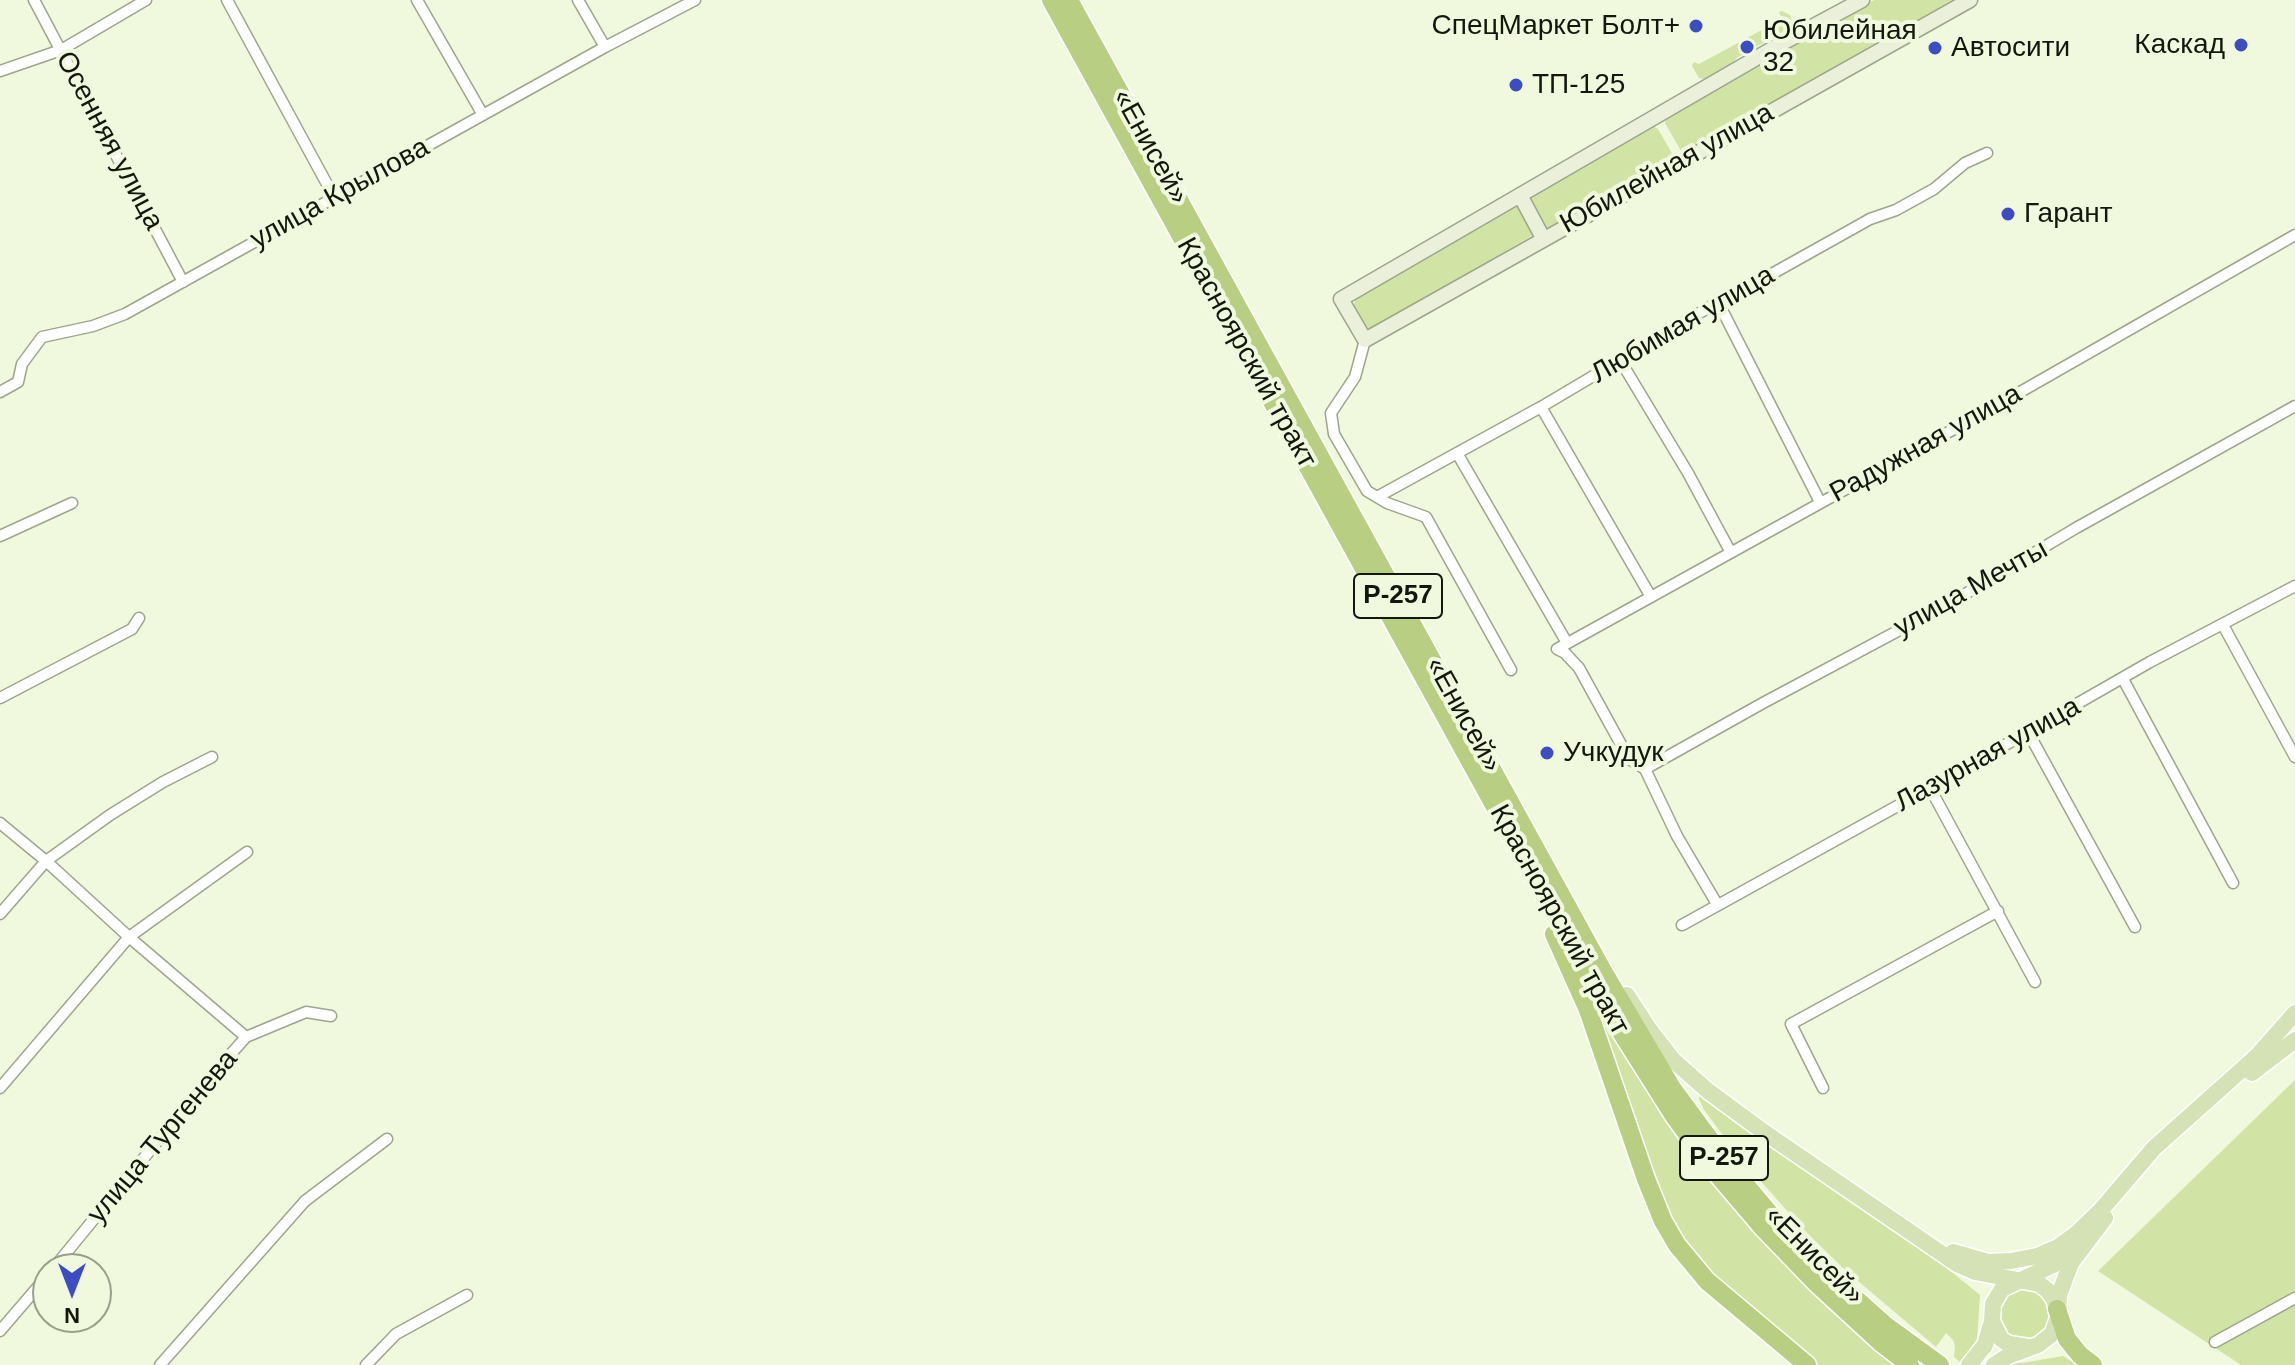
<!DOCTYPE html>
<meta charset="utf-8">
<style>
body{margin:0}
#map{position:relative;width:2295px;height:1365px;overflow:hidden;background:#f0f9de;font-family:Helvetica,sans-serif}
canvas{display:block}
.north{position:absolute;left:32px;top:1253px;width:80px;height:80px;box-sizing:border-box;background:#f0f9de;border:2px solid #989f8a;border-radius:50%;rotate:180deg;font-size:22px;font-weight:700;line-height:32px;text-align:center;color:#14170d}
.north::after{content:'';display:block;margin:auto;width:28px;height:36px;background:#3d4dc1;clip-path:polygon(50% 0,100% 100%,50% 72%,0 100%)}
</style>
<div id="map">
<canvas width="2295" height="1365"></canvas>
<div class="north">N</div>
</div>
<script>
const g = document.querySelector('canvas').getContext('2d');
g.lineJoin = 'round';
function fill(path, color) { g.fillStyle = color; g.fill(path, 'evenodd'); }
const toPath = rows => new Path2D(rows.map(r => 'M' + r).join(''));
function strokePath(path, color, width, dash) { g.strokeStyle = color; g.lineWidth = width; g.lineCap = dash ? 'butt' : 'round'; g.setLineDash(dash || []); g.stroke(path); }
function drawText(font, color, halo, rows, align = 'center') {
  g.font = font + ' Helvetica,sans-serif'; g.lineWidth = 8; g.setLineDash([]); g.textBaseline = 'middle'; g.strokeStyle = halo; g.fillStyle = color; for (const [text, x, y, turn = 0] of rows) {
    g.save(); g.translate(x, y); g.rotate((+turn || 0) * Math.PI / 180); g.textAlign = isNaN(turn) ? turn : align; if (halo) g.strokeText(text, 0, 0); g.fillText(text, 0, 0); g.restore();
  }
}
fill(toPath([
 [1874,0,1958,0,1685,152,1681,151,1665,123,1666,117],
 [1782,11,1790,15,1793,24,1792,30,1776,40,1761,44,1738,57,1727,69,1706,80,1699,78,1692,66,1694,62,1699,64,1782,19,1779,12],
 [1653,126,1658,129,1673,155,1672,160,1549,229,1543,227,1529,202,1531,197],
 [1519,204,1535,234,1373,328,1365,328,1353,306,1356,299],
 [1592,995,1638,1077,1668,1124,1699,1166,1771,1251,1809,1289,1894,1365,1818,1365,1718,1283,1698,1262,1664,1210],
 [2295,1080,2295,1365,2241,1365,2098,1271],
 [1701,1092,1765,1141,1942,1264,1980,1295,1977,1342,1960,1362,1954,1357,1955,1346,1953,1340,1946,1333,1936,1347,1845,1270,1805,1231,1741,1159,1704,1110,1699,1099],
 '1998 1315a26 26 0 1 1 52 0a26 26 0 1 1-52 0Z',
 [2063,1356,2077,1365,2011,1365,2015,1362,2022,1363]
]), '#d1e4a6');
const street = toPath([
 [34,0,183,282],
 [227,0,334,197],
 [417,0,483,115],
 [578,0,605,47],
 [0,71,61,50,146,0],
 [1718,302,1820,502],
 [1365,340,1355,377,1331,413,1334,434,1367,491,1387,503,1426,517,1511,670],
 [1620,360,1688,473,1730,551],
 [0,392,18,382,22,364,42,337,93,326,125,314,605,47,695,0],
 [1541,407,1651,597],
 [1457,453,1567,643],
 [1377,497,1541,407,1718,302,1761,280,1870,219,1896,210,1934,189,1965,163,1987,153],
 [0,536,72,503],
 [2223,625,2295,757],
 [2123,679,2233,883],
 [0,698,132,629,139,618],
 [2028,732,2135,927],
 [1645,769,1763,703,1950,603,2076,528,2295,406],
 [1930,788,2035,982],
 [0,823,46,861,129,937,246,1037],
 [1717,904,1677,836,1645,769,1629,759,1579,668,1565,653,1557,649,2001,403,2295,235],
 [0,914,46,861,110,815,163,782,212,757],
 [1682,925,1930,788,2150,662,2295,586],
 [0,1088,129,937,247,852],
 [1823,1088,1791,1024,1998,911],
 [53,1269,206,1082,246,1037,306,1012,331,1016],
 [0,1331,48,1275],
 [2215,1342,2295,1298],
 [160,1365,305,1201,387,1139],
 [366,1365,396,1334,467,1295]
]);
const secondary = toPath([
 [1862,0,1784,42,1341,299,1365,340,1970,0],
 [1520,195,1543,238]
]);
const primary = toPath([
 [1627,995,1649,1029,1673,1060,1708,1091,1761,1130,1957,1264,1975,1272,2039,1284,2047,1290,2054,1299,2057,1309],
 [2252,1073,2295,1040],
 [1953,1252,1988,1262,2011,1261,2037,1256,2058,1247,2076,1234,2101,1210,2154,1148,2257,1056,2295,1013],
 [1992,1321,2001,1339,2009,1344,2029,1347],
 [1969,1365,1985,1345,1992,1321,1993,1304,2002,1289,2055,1264,2075,1247],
 [1994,1365,2008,1356,2038,1345,2052,1334,2058,1318,2059,1295,2071,1263,2105,1218]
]);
const highway = toPath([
 [1051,0,1511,836,1621,1032,1674,1116,1711,1167,1762,1227,1817,1284,1880,1342,1910,1365],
 [1069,0,1603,971,1672,1088,1728,1164,1770,1214,1829,1275,1885,1325,1940,1365],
 [1554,934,1588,1010,1646,1179,1663,1221,1677,1245,1707,1281,1807,1365],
 [2057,1309,2067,1339,2080,1355,2093,1365]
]);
strokePath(street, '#9da58c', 13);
strokePath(secondary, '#9da58c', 17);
strokePath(primary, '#fff', 19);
strokePath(highway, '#fff', 21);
strokePath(street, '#fff', 10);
strokePath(secondary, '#eaf0da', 14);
strokePath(primary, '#d4e2b5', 16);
strokePath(highway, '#b8ce83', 18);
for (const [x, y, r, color] of [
 [1696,26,8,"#3d4dc1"],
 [2241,45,8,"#3d4dc1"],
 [1747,47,8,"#3d4dc1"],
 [1935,48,8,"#3d4dc1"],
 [1516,85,8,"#3d4dc1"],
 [2008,214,8,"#3d4dc1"],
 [1547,753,8,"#3d4dc1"]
]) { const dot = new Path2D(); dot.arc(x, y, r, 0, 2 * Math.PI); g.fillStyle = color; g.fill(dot); strokePath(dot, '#f0f9de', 3); }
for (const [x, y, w] of [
 [1398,596,88],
 [1724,1158,88]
]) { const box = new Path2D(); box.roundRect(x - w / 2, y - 22, w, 44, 6); g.fillStyle = '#f0f9de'; g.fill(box); strokePath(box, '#14170d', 2); }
drawText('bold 26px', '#14170d', null, [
 ["Р-257",1398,596],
 ["Р-257",1724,1158]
]);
drawText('28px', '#14170d', '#f0f9de', [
 ["СпецМаркет Болт+",1680,26,"right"],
 ["Юбилейная",1763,31],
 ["32",1763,63],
 ["Каскад",2225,45,"right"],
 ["Автосити",1951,48],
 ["ТП-125",1532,85],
 ["Гарант",2024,214],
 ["Учкудук",1563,753]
], 'left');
drawText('28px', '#14170d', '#f0f9de', [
 ["Осенняя улица",109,141,62],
 ["«Енисей»",1150,147,61],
 ["Юбилейная улица",1667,169,-29],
 ["улица Крылова",340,194,-29],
 ["Любимая улица",1683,325,-30],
 ["Красноярский тракт",1246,353,61],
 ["Радужная улица",1926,444,-29],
 ["улица Мечты",1971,589,-29],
 ["«Енисей»",1463,715,61],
 ["Лазурная улица",1988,755,-29],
 ["Красноярский тракт",1559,920,61],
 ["улица Тургенева",163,1137,-50],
 ["«Енисей»",1814,1256,45]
]);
</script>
